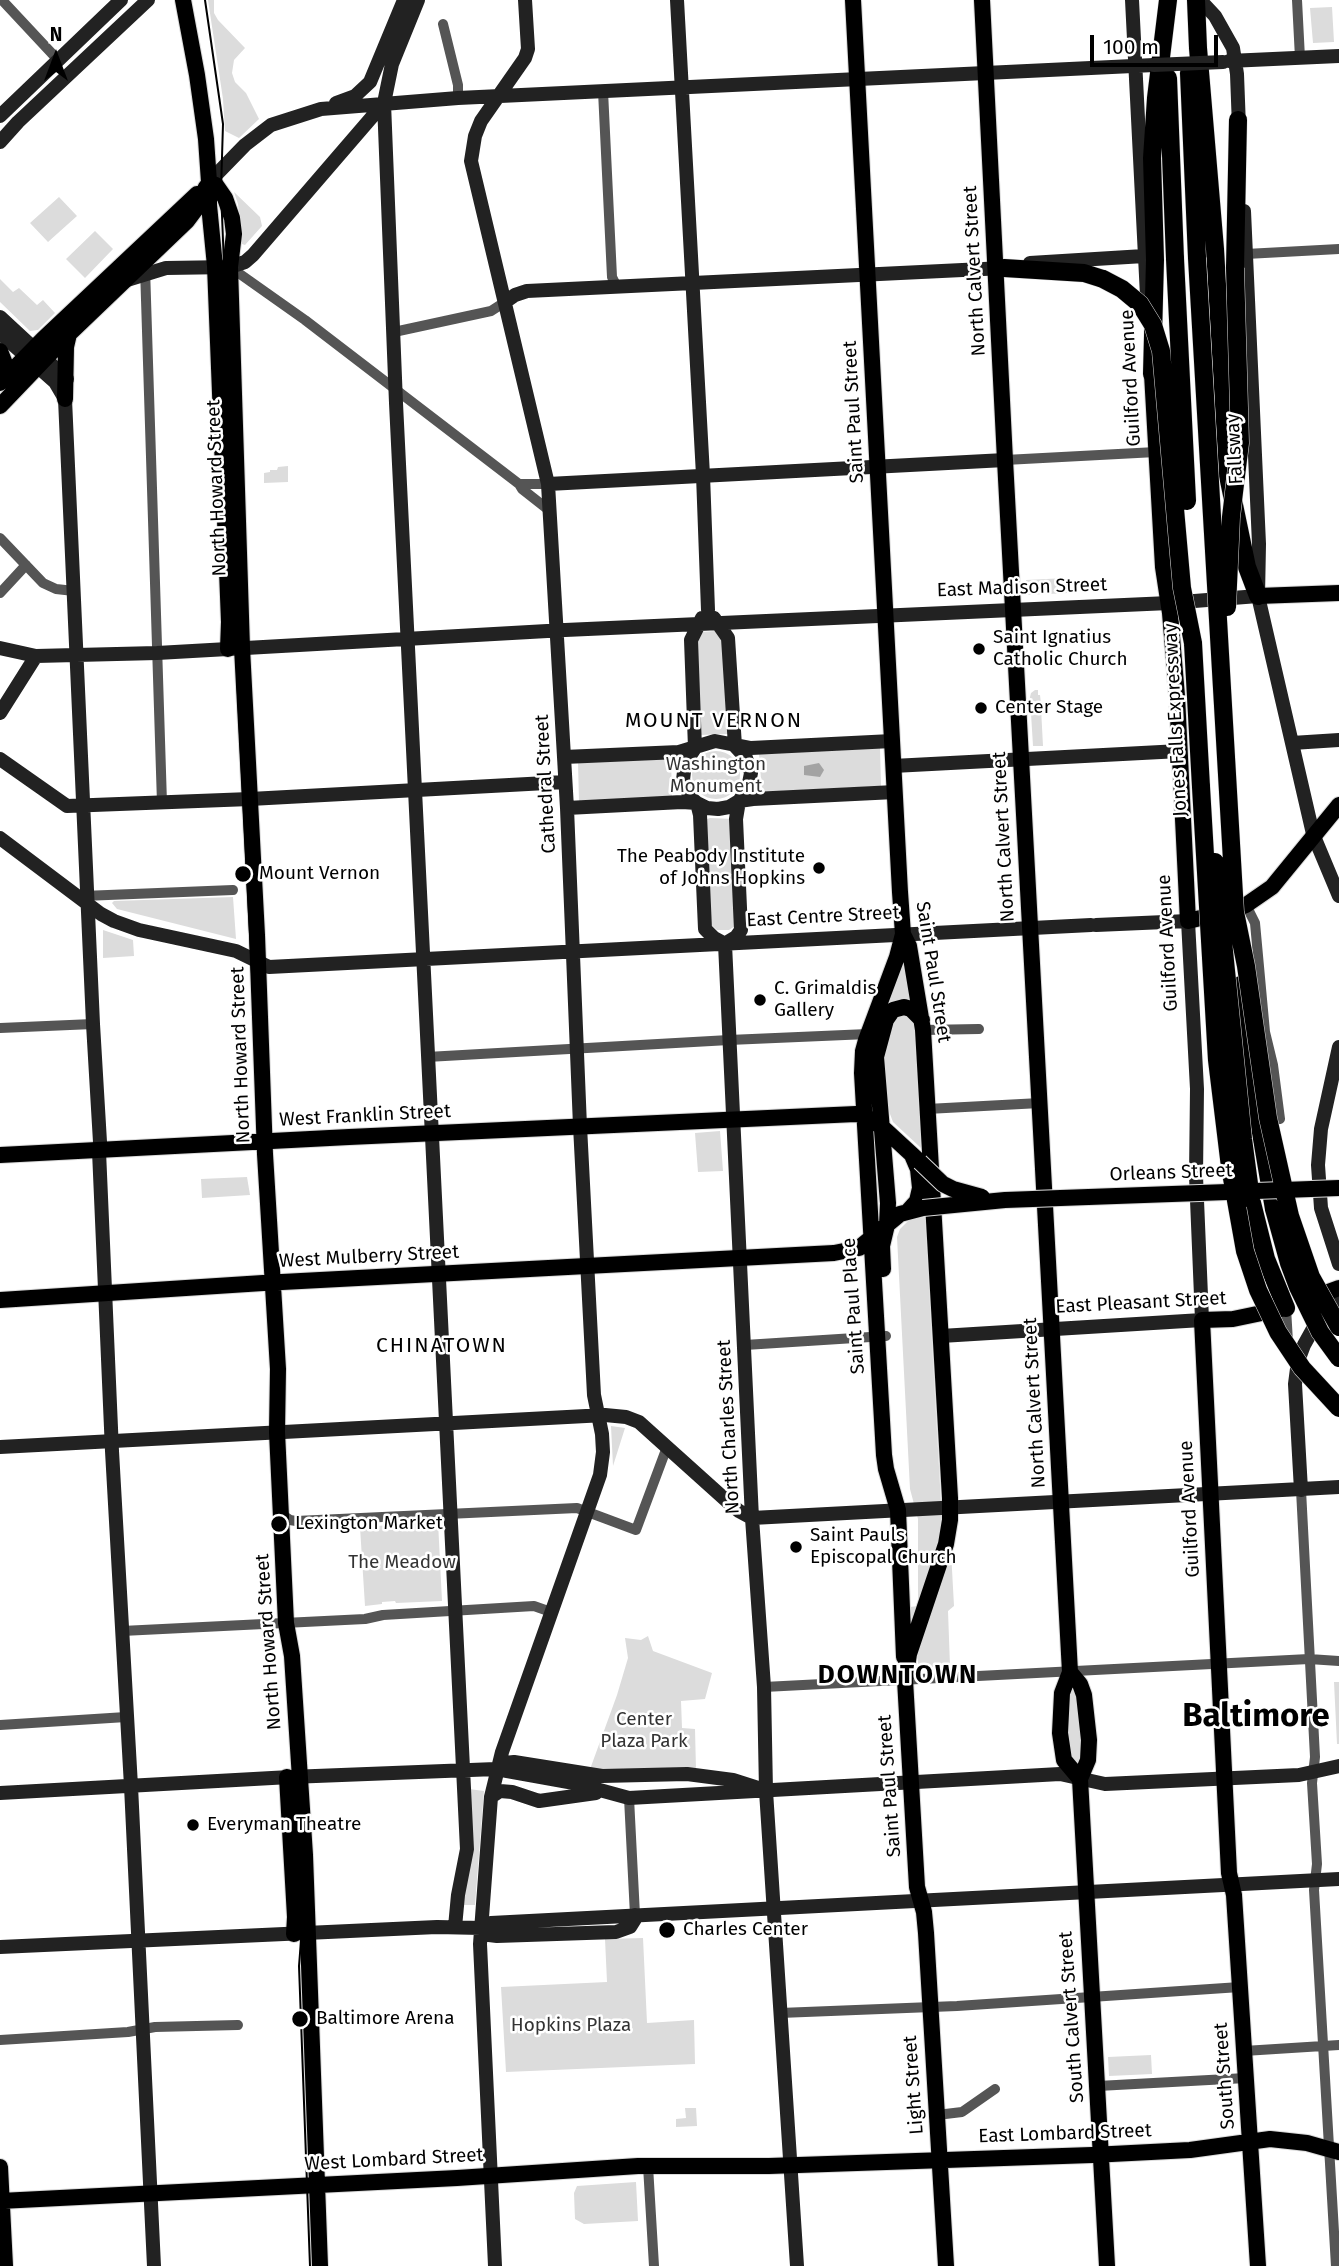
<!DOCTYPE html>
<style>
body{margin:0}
#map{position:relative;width:1339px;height:2266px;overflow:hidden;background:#fff;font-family:"Fira Sans",sans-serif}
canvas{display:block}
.north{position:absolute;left:21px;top:21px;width:70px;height:70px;-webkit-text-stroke:5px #fff;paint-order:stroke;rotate:0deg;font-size:19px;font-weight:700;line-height:28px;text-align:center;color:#000}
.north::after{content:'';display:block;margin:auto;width:24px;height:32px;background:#000;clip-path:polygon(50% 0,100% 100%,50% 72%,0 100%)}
.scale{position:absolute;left:1090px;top:35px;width:128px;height:32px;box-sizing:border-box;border:4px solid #000;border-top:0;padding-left:9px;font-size:21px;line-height:24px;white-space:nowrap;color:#000;-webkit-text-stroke:5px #fff;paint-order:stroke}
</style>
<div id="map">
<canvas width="1339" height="2266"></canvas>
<div class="north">N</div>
<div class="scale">100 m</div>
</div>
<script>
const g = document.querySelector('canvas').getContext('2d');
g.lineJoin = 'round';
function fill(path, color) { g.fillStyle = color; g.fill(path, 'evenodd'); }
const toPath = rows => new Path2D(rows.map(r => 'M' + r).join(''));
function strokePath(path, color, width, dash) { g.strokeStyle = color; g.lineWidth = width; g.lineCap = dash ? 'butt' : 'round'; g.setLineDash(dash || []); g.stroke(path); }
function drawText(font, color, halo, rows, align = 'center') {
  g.font = font + ' "Fira Sans",sans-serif'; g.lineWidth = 5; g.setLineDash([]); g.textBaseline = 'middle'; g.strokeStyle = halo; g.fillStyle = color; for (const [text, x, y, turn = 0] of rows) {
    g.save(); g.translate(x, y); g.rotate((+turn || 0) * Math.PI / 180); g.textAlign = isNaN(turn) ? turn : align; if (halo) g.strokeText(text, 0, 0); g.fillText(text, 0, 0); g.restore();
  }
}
fill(toPath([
 [208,0,214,0,214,13,218,20,245,48,234,60,232,73,235,82,246,93,259,119,239,138,225,131,223,99],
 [1332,7,1334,42,1313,43,1310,8],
 [234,192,260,217,262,226,245,245,242,244,238,204],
 [59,197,77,216,48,242,30,223],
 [95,231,113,249,85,278,66,259],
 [0,279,13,292,19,288,37,305,43,300,55,313,38,330,30,331,0,302],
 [288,466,288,482,264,483,264,473,270,472,270,470,277,470,278,467],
 [1067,578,1068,593,1027,595,1026,580],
 [715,631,722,636,728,734,700,735,696,641,701,632],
 [1035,690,1038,690,1038,695,1040,695,1041,704,1035,705,1035,708,1041,708,1043,746,1033,746,1030,697,1031,693],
 [880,748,881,786,762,792,759,754],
 '692 775a24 24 0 1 1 48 0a24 24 0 1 1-48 0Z',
 [671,758,672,797,579,802,578,762],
 [710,818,733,819,735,926,729,930,717,930,709,923,704,820],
 [233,897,236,939,117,909,112,903,114,901],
 [103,930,133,940,134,956,103,958],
 [903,964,911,1002,886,1006],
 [902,1014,911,1016,914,1024,921,1148,893,1122,887,1106,883,1051,893,1017],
 [720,1131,723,1171,698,1172,695,1133],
 [247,1177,250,1195,202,1198,201,1179],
 [925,1217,942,1521,951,1551,954,1606,948,1611,950,1666,919,1669,910,1607,918,1606,918,1519,910,1489,897,1237,900,1229,910,1219],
 [611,1426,625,1428,613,1466],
 [438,1522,442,1601,396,1603,395,1601,382,1602,382,1604,365,1606,360,1527],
 [648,1636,653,1651,712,1673,705,1699,681,1701,682,1728,695,1729,696,1770,589,1772,617,1695,628,1658,625,1638,641,1640],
 [1071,1680,1079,1701,1084,1753,1082,1763,1071,1765,1064,1702],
 [1334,1682,1339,1682,1339,1744,1337,1744],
 [469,1789,484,1791,475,1905,462,1905],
 [643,1938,647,2023,694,2020,695,2064,506,2072,501,1987,607,1982,605,1939],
 [1151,2055,1152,2074,1109,2076,1108,2057],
 [685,2108,696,2108,697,2126,676,2127,676,2119,686,2118],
 [636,2182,638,2221,584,2224,575,2219,574,2193,577,2186]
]), '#dcdcdc');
fill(toPath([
 [819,763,824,770,820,777,804,775,804,766]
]), '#a3a3a3');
const primary = toPath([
 [183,0,197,75,206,139,209,182,209,205,215,266,229,622,228,649],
 [853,0,900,892,903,934,909,946,923,1030,950,1498,950,1520,946,1544,909,1654,905,1680,917,1887,924,1912,926,1933,946,2266],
 [982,0,1005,460,1070,1672,1062,1693,1060,1733,1064,1760,1080,1779],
 [209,182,216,185,225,198,232,218,234,234,230,267,242,648,257,935,265,1154,278,1369,277,1432,286,1623,292,1656,305,1855,320,2266],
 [0,351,9,374],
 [1152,374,1163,567,1170,613,1177,696,1188,921,1230,911,1246,905,1272,887,1339,805],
 [0,383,43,339,197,194],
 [65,399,66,347,69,334],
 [0,406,69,334,187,221,196,209,206,187],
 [1258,596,1339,593],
 [903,934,897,957,866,1040,863,1051,862,1073,884,1455,886,1469,898,1510,904,1657],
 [0,1155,349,1137,856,1114,863,1115,882,1127,920,1162],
 [908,1211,917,1201,920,1188,918,1169,912,1155],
 [883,1269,882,1246,887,1225,888,1203,876,1057,886,1020,893,1010,904,1007,911,1009,922,1020],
 [1309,1299,1339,1288],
 [0,1300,263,1283,834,1253,859,1248,900,1214,923,1208],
 [1070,1672,1080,1684,1084,1695,1089,1740,1088,1760,1080,1779,1107,2266],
 [287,1777,295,1917,294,1934],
 [0,2167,5,2266],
 [0,2201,457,2178,638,2166,769,2166,1092,2155,1190,2150,1270,2139,1307,2143,1339,2152],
 [1258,2266,1234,1895,1229,1873,1202,1320,1233,1319,1281,1309]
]);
const highway = toPath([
 [1196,0,1198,48,1215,249,1228,476,1247,567,1258,596],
 [1189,73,1197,258],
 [1168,78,1175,259],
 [1004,268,1084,273,1103,279],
 [1235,268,1238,120],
 [1152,374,1155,260,1152,158,1156,98,1168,0],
 [1193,643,1201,787],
 [1241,985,1250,1068,1274,1209],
 [1251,1199,1266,1259,1286,1308]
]);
strokePath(primary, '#dbdbdb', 18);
strokePath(highway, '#dbdbdb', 19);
strokePath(toPath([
 [2,0,58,60],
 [1297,0,1300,58],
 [443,24,458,85,458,98],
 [603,91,612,277,617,287],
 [1246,254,1339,249],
 [230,267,305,320,519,484,522,489,550,511],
 [145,268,162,803],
 [394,332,491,311,505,302],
 [1005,460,1156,452],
 [519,484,548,484],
 [0,538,43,583,56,589,74,591],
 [0,593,26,565],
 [83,896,233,890],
 [1246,905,1255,923,1265,1032,1273,1065,1280,1119],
 [0,1028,93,1024],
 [923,1030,979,1029],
 [427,1057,729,1040,868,1034],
 [927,1109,1040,1103],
 [1286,1308,1288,1342],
 [745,1345,886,1336],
 [1301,1490,1315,1757,1312,1783,1317,1864,1314,1890,1336,2266],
 [281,1514,290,1520,296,1521,577,1508,636,1530,667,1447],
 [122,1631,365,1619,383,1615,534,1606,551,1612],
 [764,1687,1309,1659,1339,1661],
 [0,1725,126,1717],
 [629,1798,635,1915],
 [780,2013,957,2006,1240,1987],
 [0,2040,128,2032,155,2027,238,2025],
 [1244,2051,1339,2045],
 [1098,2086,1246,2078],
 [937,2115,962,2112,995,2089],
 [648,2166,654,2266]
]), '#555', 10);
strokePath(toPath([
 [418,0,392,64,384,103,396,403,467,1849,458,1895,455,1927],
 [677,0,703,475,708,610],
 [1132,0,1147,296],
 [1200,0,1215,16,1233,48,1237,74,1239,127],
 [1229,61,1339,56],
 [336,103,355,96,370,82,404,0],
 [0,116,121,0],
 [0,142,18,122,148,0],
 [209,182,245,145,271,125,321,109,458,98,1154,65],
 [1244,211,1259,544,1258,596,1313,834,1339,896],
 [1030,263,1144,256],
 [127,280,166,268,230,267,245,262,253,255,384,103],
 [505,302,515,295,527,291,1004,268],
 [0,317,67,379],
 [0,333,55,382,65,399,93,1024,100,1142,99,1151,112,1451,131,1786,154,2266],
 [548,484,1005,460],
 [702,618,691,640,695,748,685,763,683,780,690,797,697,803,700,815,705,929,714,938,725,944],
 [714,618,728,638,735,746,746,758,751,773,748,788,739,801,736,819,741,930,736,937,726,943],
 [0,648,36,656,157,653,565,630,1169,603,1258,596],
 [0,713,36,656],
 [1292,743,1339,740],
 [564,757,679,752,715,741,751,748,892,741],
 [0,759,67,806,250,799,565,782],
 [893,766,1180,751],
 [567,808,682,802,697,803,707,808,718,809,729,807,739,801,753,799,895,792],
 [0,838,101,914,114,921,139,930,236,951,269,967,1091,925],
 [725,944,752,1518,764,1687,766,1791,797,2266],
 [1339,1047,1321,1129,1318,1165,1321,1208,1339,1264],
 [941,1336,1202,1320,1196,1176,1197,1089,1188,921,1096,925],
 [0,1447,605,1415,626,1417,639,1422,728,1502,739,1511,752,1518,1339,1487],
 [1301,1490,1295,1384,1298,1361,1304,1345,1319,1318,1339,1299],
 [496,1769,505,1763,514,1762,602,1776,687,1774,733,1780,758,1788],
 [0,1793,290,1777,496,1769,574,1783,629,1798,1060,1774,1105,1784,1299,1775,1339,1766],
 [491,1797,500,1791,512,1792,539,1801,596,1793],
 [481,1928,489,1935,497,1936,616,1932,630,1927,635,1919,635,1915],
 [0,1947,437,1927,481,1928,491,1923,1339,1879],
 [495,2266,480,1944,491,1797,502,1752,600,1475,603,1452,602,1434,594,1395,580,1126,567,808,548,484,471,161,475,136,481,121,525,58,528,49,525,0]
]), '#222', 14);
strokePath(primary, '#000', 16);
strokePath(highway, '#000', 18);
strokePath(toPath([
 [205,0,223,124,221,190,238,617,237,675,270,1332,281,1432,286,1525,289,1612,288,1650,303,1915,299,1966,310,2266]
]), '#000', 2);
const primaryBridge = toPath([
 [920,1162,943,1184,953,1189,982,1197],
 [923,1208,1005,1200,1339,1188]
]);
const highwayBridge = toPath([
 [1197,258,1235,912,1246,966,1268,1118,1290,1216,1311,1277,1339,1327],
 [1175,259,1187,501],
 [1103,279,1122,289,1140,304,1153,325,1161,351,1182,588,1193,643],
 [1227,607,1231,517,1240,443,1235,268],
 [1201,787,1217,1060,1230,1167,1245,1251,1258,1290,1278,1332,1302,1368,1339,1408],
 [1215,862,1243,1139,1251,1199],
 [1274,1209,1289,1263,1298,1287,1320,1332,1339,1358]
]);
strokePath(primaryBridge, '#dbdbdb', 18, []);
strokePath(highwayBridge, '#dbdbdb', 19, []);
strokePath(toPath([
 [1154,65,1223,62]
]), '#222', 14);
strokePath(primaryBridge, '#000', 16);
strokePath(highwayBridge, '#000', 18);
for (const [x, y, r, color] of [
 [979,649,7,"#000"],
 [981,708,7,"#000"],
 [819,868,7,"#000"],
 [243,874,9,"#000"],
 [760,1000,7,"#000"],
 [279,1524,9,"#000"],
 [796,1547,7,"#000"],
 [193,1825,7,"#000"],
 [667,1930,9,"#000"],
 [300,2019,9,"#000"]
]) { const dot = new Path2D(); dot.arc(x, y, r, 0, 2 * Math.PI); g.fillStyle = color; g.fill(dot); strokePath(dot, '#fff', 2.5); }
drawText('19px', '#000', '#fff', [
 ["North Calvert Street",975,271,-93],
 ["Guilford Avenue",1131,378,-93],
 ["Saint Paul Street",854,412,-93],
 ["Fallsway",1235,449,-93],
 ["North Howard Street",217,488,-92],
 ["East Madison Street",1022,588,-2],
 ["Jones Falls Expressway",1176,720,-93],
 ["Cathedral Street",546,784,-93],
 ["North Calvert Street",1004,837,-93],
 ["East Centre Street",823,917,-3],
 ["Guilford Avenue",1168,943,-93],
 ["Saint Paul Street",933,972,81],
 ["North Howard Street",241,1055,-92],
 ["West Franklin Street",365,1116,-3],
 ["Orleans Street",1171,1173,-2],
 ["West Mulberry Street",369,1257,-3],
 ["East Pleasant Street",1141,1303,-3],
 ["Saint Paul Place",854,1306,-94],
 ["North Calvert Street",1035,1403,-93],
 ["North Charles Street",729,1427,-93],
 ["Guilford Avenue",1190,1509,-93],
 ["North Howard Street",269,1642,-94],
 ["Saint Paul Street",890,1786,-94],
 ["South Calvert Street",1072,2017,-94],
 ["South Street",1225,2076,-94],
 ["Light Street",914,2085,-94],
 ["East Lombard Street",1065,2134,-2],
 ["West Lombard Street",394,2160,-3]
]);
drawText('19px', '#000', '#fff', [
 ["Saint Ignatius",993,638],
 ["Catholic Church",993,660],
 ["Center Stage",995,708],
 ["The Peabody Institute",805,857,"right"],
 ["of Johns Hopkins",805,879,"right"],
 ["Mount Vernon",259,874],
 ["C. Grimaldis",774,989],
 ["Gallery",774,1011],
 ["Lexington Market",295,1524],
 ["Saint Pauls",810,1536],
 ["Episcopal Church",810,1558],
 ["Everyman Theatre",207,1825],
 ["Charles Center",683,1930],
 ["Baltimore Arena",316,2019]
], 'left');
drawText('19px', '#333', '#fff', [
 ["Washington",716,765],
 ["Monument",716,787],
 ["The Meadow",402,1563],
 ["Center",644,1720],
 ["Plaza Park",644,1742],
 ["Hopkins Plaza",571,2026]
]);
g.letterSpacing = '2px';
drawText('21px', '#000', '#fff', [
 ["MOUNT VERNON",714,721],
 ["CHINATOWN",442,1346]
]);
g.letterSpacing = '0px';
g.letterSpacing = '2px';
drawText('bold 26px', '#000', '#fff', [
 ["DOWNTOWN",898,1676]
]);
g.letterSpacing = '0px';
drawText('bold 33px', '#000', '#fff', [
 ["Baltimore",1256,1717]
]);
</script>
